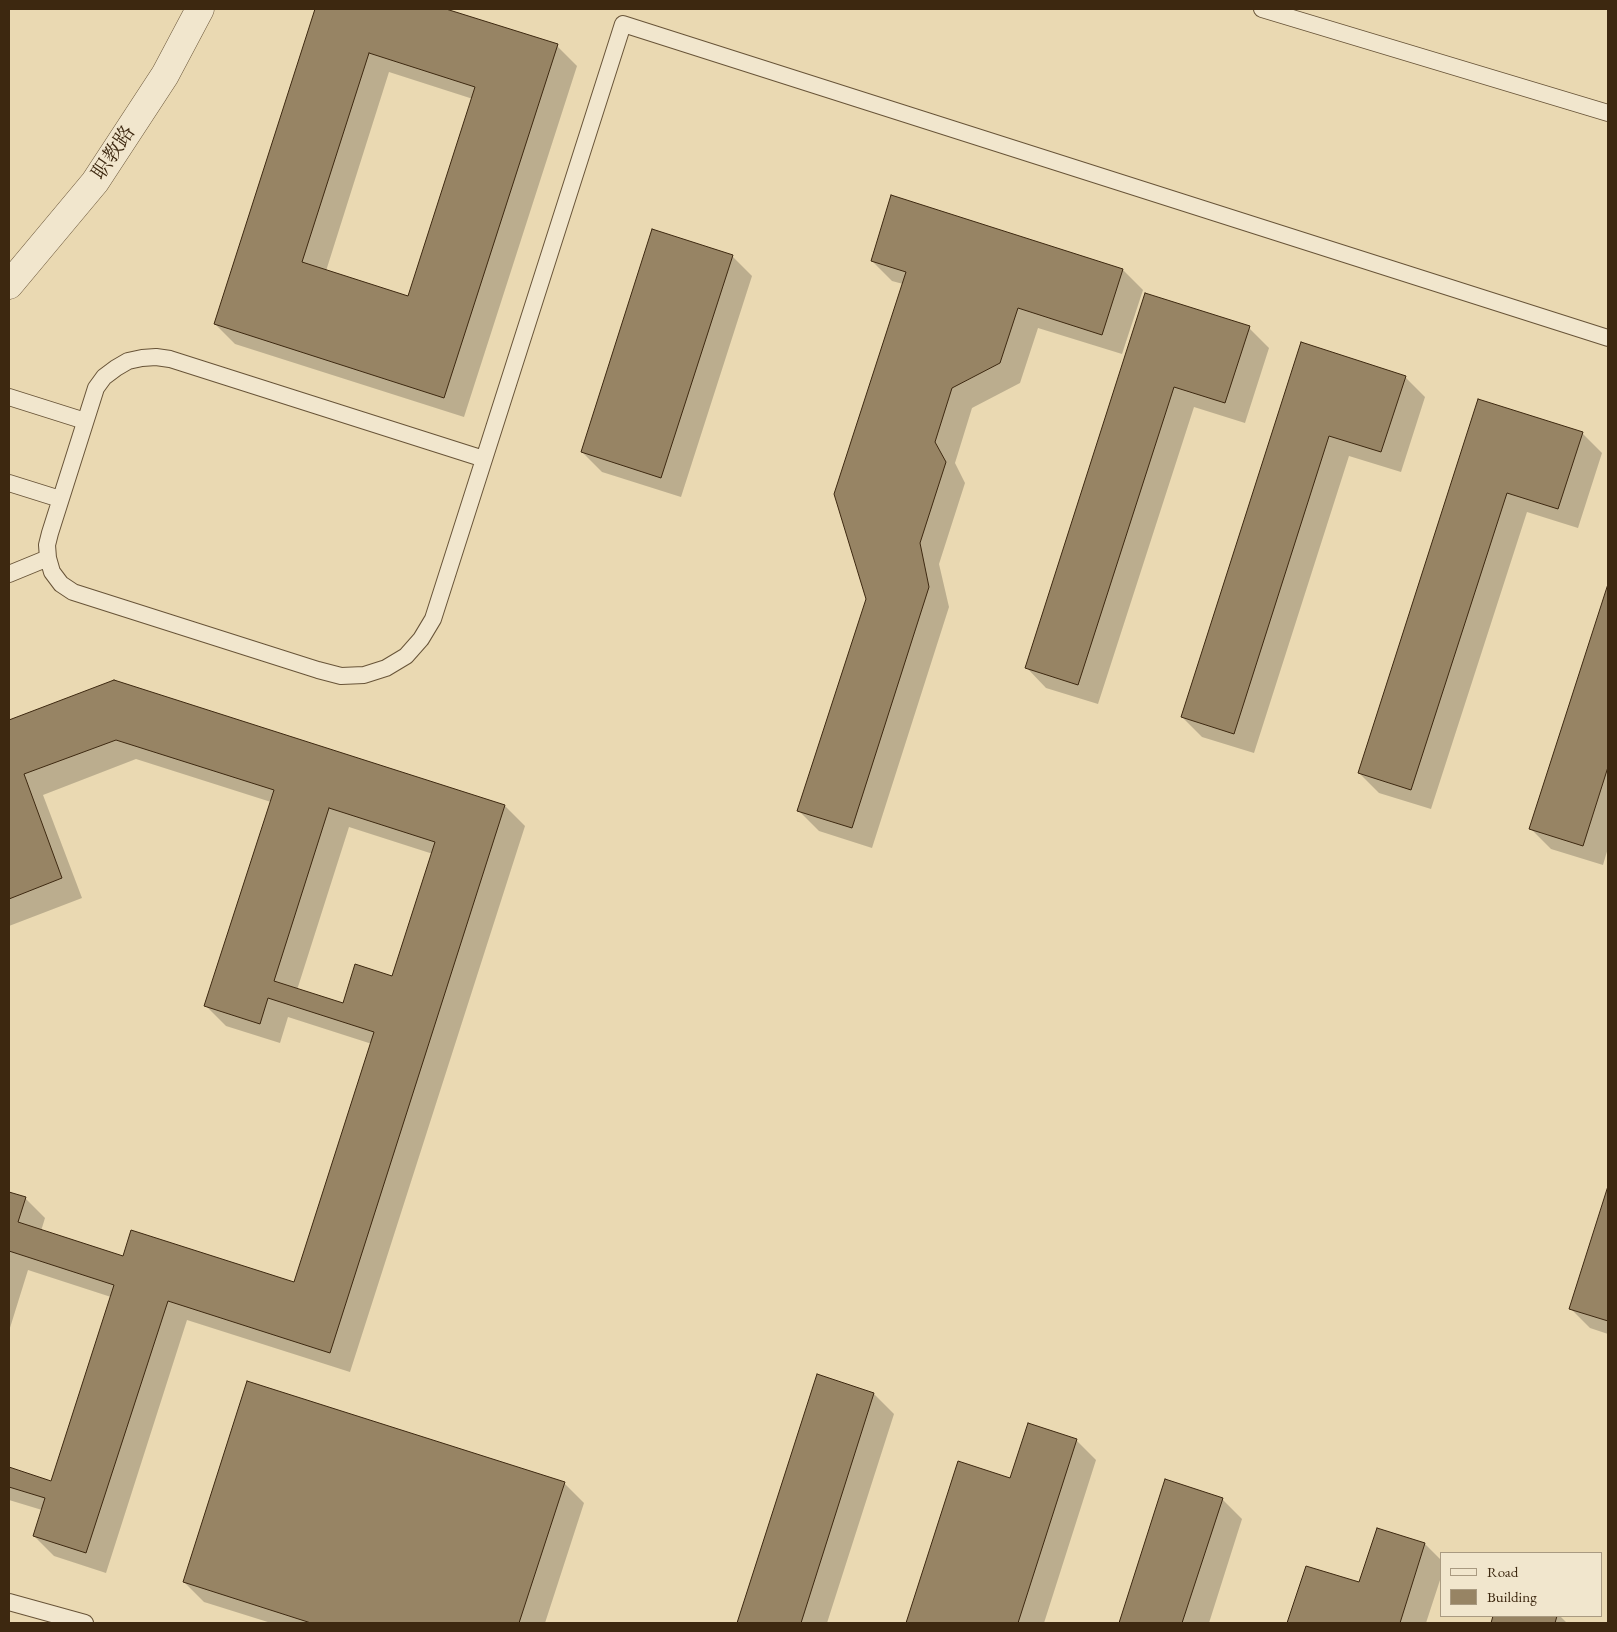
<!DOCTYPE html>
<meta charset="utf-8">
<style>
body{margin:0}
#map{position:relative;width:1617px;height:1632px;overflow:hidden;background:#ead9b2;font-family:"EB Garamond",serif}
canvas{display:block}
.frame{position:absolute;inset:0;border:10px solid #3d2810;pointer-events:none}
.legend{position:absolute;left:1440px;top:1552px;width:162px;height:65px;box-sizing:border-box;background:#f1e6cd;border:1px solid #a99a81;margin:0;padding:6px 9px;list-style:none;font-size:15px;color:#3d2810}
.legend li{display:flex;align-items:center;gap:10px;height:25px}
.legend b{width:25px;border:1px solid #a99a81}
</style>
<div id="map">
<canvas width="1617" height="1632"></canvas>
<div class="frame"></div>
<ul class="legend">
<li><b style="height:6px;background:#f1e6cd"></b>Road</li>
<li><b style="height:14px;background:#978464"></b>Building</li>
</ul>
</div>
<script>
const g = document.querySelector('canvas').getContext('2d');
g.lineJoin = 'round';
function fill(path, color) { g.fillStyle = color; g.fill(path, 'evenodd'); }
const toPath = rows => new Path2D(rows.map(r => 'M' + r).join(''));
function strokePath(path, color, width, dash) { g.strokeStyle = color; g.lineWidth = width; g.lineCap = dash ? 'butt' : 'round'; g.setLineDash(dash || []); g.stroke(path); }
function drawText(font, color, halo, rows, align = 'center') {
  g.font = font + ' "EB Garamond","Noto Serif SC",serif'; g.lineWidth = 4.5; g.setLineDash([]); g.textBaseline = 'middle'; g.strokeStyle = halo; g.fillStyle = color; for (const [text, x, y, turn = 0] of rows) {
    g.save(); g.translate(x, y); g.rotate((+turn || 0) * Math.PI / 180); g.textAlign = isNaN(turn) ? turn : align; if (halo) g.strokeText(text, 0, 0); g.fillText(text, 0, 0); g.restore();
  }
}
fill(toPath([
 [316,9,442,9,557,46,577,66,464,417,235,344,215,324],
 [389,72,473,99,409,298,326,271],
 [732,256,752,276,681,497,602,472,582,452],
 [872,261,1123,270,1143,290,1122,354,1038,328,1020,383,972,408,955,463,965,483,939,564,949,607,872,848,819,831,799,811,867,599,903,284,892,281],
 [1146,295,1249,328,1269,348,1245,423,1194,407,1098,704,1046,688,1026,667],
 [1302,344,1405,377,1425,397,1401,472,1349,456,1254,753,1202,737,1182,717],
 [1479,400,1582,433,1602,453,1578,528,1527,512,1431,809,1379,793,1359,773],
 [1608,588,1608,848,1603,865,1551,849,1531,829],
 [114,681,505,806,525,826,350,1372,187,1320,106,1573,54,1556,34,1536,42,1510,9,1500,9,1469,52,1482,111,1297,28,1270,9,1331,9,1193,25,1198,45,1218,41,1231,124,1257,295,1284,372,1044,288,1017,280,1043,226,1026,206,1006,271,802,136,759,43,795,82,898,9,926,9,721],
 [349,827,433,854,393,978,344,1004,297,990],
 [1608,1190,1608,1334,1590,1328,1570,1308],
 [818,1376,874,1394,894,1414,827,1623,738,1623],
 [1076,1440,1096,1460,1044,1623,907,1623,958,1463,1011,1479],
 [1166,1480,1222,1499,1242,1519,1209,1623,1120,1623],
 [564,1483,584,1503,545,1623,271,1623,204,1602,184,1582],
 [1377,1529,1425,1544,1441,1560,1441,1577,1426,1623,1289,1623,1307,1567,1360,1584],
 [1495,1616,1560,1616,1567,1623,1492,1623]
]), '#0003');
const building = toPath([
 [315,9,446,9,558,44,444,398,214,324,315,9],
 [369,53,475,87,408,296,302,262,369,53],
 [891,195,1123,269,1102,335,1018,308,1000,363,952,388,935,442,946,462,920,543,929,587,852,828,797,811,866,599,834,494,906,272,871,261,891,195],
 [652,229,733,255,661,478,581,452,652,229],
 [1145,293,1250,326,1225,403,1174,387,1078,685,1025,668,1145,293],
 [1301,342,1406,376,1381,452,1329,436,1234,734,1181,717,1301,342],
 [1478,399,1583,432,1558,509,1507,493,1411,790,1358,773,1478,399],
 [1608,584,1608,767,1583,846,1529,829,1608,584],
 [114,680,505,805,330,1353,168,1301,86,1553,33,1536,45,1498,9,1487,9,1467,51,1481,114,1285,9,1251,9,1192,26,1197,18,1222,123,1256,131,1230,294,1282,374,1032,268,998,260,1024,204,1006,274,790,116,740,24,774,62,878,9,899,9,720,114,680],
 [329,808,435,842,392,976,355,964,343,1003,274,981,329,808],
 [1608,1186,1608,1321,1569,1309,1608,1186],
 [817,1374,874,1393,801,1623,737,1623,817,1374],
 [247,1381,565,1482,519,1623,311,1623,183,1582,247,1381],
 [1028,1423,1077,1439,1018,1623,906,1623,958,1461,1010,1478,1028,1423],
 [1165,1479,1223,1498,1182,1623,1119,1623,1165,1479],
 [1377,1528,1425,1543,1400,1623,1287,1623,1306,1566,1359,1582,1377,1528],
 [1493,1616,1557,1616,1555,1623,1491,1623,1493,1616]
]);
fill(building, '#978464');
strokePath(building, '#3d2810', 1);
const service = toPath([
 [1262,9,1608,113],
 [9,397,85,421],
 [484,459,170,359,156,357,142,358,128,361,116,368,104,377,96,388,50,533,47,545,48,558,52,572,61,584,73,592,318,670,341,676,364,675,386,668,406,656,421,639,433,619,623,24,1608,338],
 [9,483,60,499],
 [9,574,48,558],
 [9,1602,85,1623]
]);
const minor = toPath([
 [9,285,95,182,165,75,200,9]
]);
strokePath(service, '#685438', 18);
strokePath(minor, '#685438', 29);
strokePath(service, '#f1e6cd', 16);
strokePath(minor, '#f1e6cd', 28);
drawText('20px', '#3d2810', '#f1e6cd', [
 ["职教路",114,153,-56]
]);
</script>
